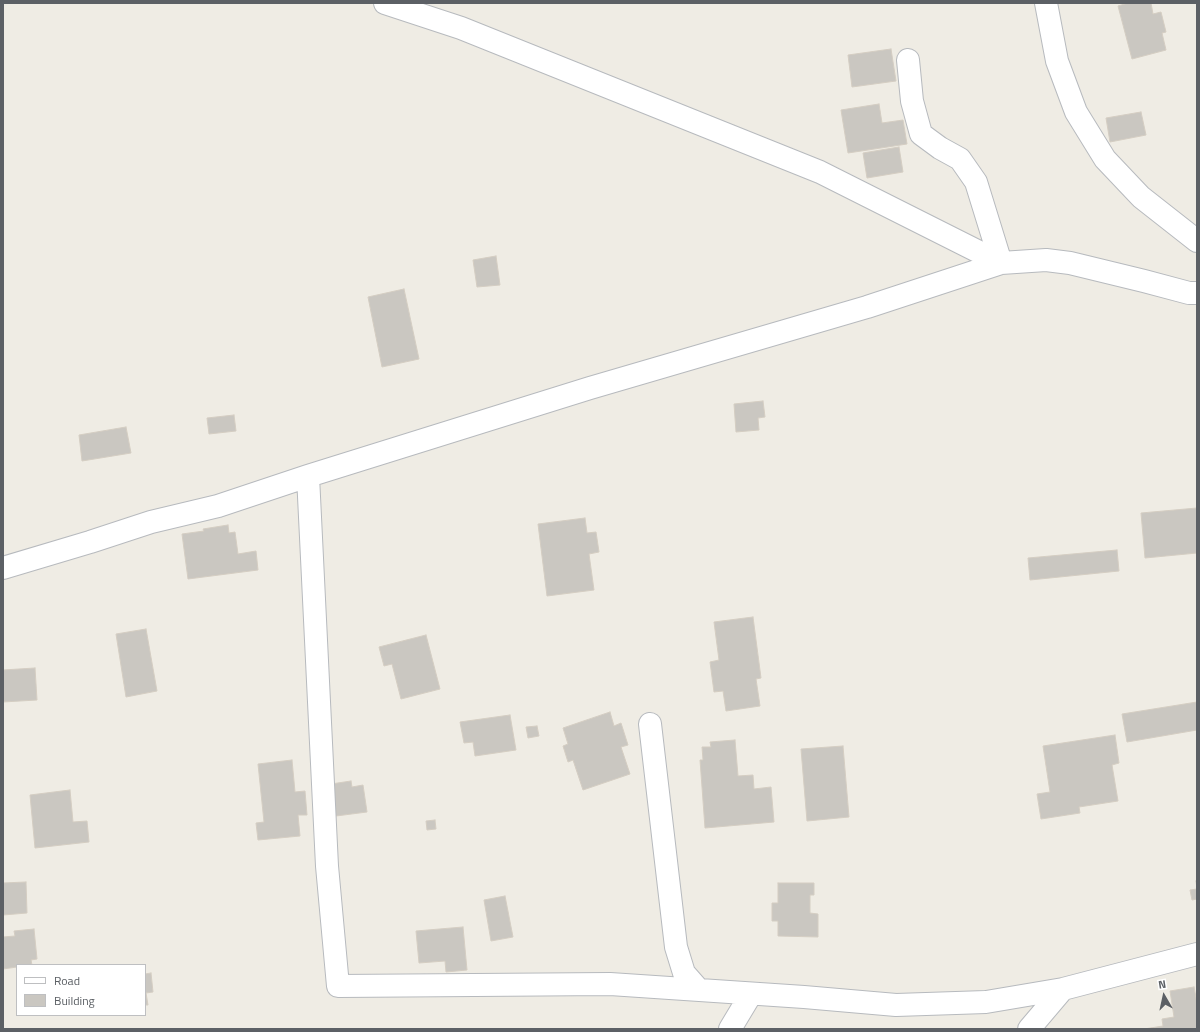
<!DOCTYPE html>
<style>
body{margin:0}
#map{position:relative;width:1200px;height:1032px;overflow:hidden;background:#efece4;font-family:"Titillium Web",sans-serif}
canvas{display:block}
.frame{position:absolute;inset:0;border:4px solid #5c6065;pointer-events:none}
.legend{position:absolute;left:16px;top:964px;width:130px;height:52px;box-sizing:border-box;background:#fff;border:1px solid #bebfc1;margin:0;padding:5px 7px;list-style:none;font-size:12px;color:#5c6065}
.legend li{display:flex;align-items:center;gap:8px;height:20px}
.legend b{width:20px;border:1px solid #bebfc1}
.north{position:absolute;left:1144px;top:976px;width:40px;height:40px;-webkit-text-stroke:3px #fff;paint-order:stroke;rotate:351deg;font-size:11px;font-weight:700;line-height:16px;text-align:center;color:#5c6065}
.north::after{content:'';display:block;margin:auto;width:14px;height:18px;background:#5c6065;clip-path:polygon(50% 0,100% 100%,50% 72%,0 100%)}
</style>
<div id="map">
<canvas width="1200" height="1032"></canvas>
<div class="frame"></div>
<ul class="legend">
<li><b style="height:5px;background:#fff"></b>Road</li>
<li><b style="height:11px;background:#cac7c1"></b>Building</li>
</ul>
<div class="north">N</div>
</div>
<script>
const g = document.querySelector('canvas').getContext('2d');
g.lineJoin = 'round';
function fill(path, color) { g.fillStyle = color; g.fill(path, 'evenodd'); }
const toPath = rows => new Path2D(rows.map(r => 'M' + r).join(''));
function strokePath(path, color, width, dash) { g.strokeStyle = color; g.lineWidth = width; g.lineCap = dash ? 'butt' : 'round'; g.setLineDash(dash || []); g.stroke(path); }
const building = toPath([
 [1128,3,1151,3,1153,14,1161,12,1166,32,1162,33,1166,50,1132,59,1118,6,1128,3],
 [891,49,896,81,852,87,848,55,891,49],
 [879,104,882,123,903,120,907,144,848,153,841,110,879,104],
 [1141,112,1146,135,1110,142,1106,118,1141,112],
 [899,147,903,172,867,178,863,153,899,147],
 [496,256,500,285,477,287,473,260,496,256],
 [404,289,419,359,382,367,368,297,404,289],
 [763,401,765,417,758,418,759,430,736,432,734,404,763,401],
 [234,415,236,431,209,434,207,418,234,415],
 [126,427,131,453,82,461,79,435,126,427],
 [1197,508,1197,553,1145,558,1141,513,1197,508],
 [585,518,587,533,596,532,599,552,589,554,594,590,547,596,538,524,585,518],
 [228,525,229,533,235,532,238,554,256,551,258,570,188,579,182,534,204,531,203,529,228,525],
 [1117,550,1119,571,1030,580,1028,558,1117,550],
 [753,617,761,678,756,679,760,706,726,711,723,691,714,692,710,662,719,660,714,622,753,617],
 [146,629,157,691,126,697,116,634,146,629],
 [426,635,440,689,401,699,392,664,384,666,379,647,426,635],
 [35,668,37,700,3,702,3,670,35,668],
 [1197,702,1197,730,1127,742,1122,714,1197,702],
 [610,712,614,726,621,723,628,745,621,747,630,774,583,790,573,760,568,762,563,746,568,744,563,728,610,712],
 [510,715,516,750,475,756,473,742,464,743,460,722,510,715],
 [537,726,539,736,528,738,526,727,537,726],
 [1115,735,1119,763,1112,765,1118,801,1079,807,1080,813,1041,819,1037,794,1050,792,1043,746,1115,735],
 [735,740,738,776,753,775,754,789,771,787,774,822,705,828,700,760,703,760,702,747,711,747,710,742,735,740],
 [843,746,849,817,807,821,801,749,843,746],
 [292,760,295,792,305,791,307,815,298,815,300,836,258,840,256,823,264,822,258,764,292,760],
 [351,781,352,787,363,785,367,812,336,816,331,784,351,781],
 [70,790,73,822,87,821,89,842,35,848,30,795,70,790],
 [435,820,436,829,427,830,426,821,435,820],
 [1196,881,1197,881,1197,899,1192,900,1190,890,1197,889,1196,881],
 [26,882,27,913,3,915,3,883,26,882],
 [778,883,814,883,814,895,810,895,810,913,818,914,818,937,778,936,778,921,772,921,772,903,778,903,778,883],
 [505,896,513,937,491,941,484,900,505,896],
 [463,927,467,970,446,972,445,961,419,963,416,931,463,927],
 [34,929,37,959,31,960,32,965,17,965,17,967,3,969,3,937,15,936,14,931,34,929],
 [151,973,153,992,146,993,148,1005,145,1005,145,974,151,973],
 [1194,987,1197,1003,1197,1029,1144,1029,1163,1026,1162,1019,1174,1017,1170,991,1194,987]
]);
fill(building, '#cac7c1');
strokePath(building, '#d4cdc2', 1);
const street = toPath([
 [385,3,461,28,820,172,1001,263],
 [1046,3,1057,61,1076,112,1105,159,1141,197,1197,241],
 [908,60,912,101,921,134,940,148,960,159,976,182,1001,263],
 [308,476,327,866,338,986,610,984,804,997,896,1005,986,1002,1063,989,1197,954],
 [3,568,90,542,151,522,218,506,308,476,590,388,867,307,1001,263,1046,260,1070,263,1144,281,1189,293,1197,293],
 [650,724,676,947,684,973,699,990],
 [730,1029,751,994],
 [1029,1029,1063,989]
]);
strokePath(street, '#b7babe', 24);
strokePath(street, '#fff', 22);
</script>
